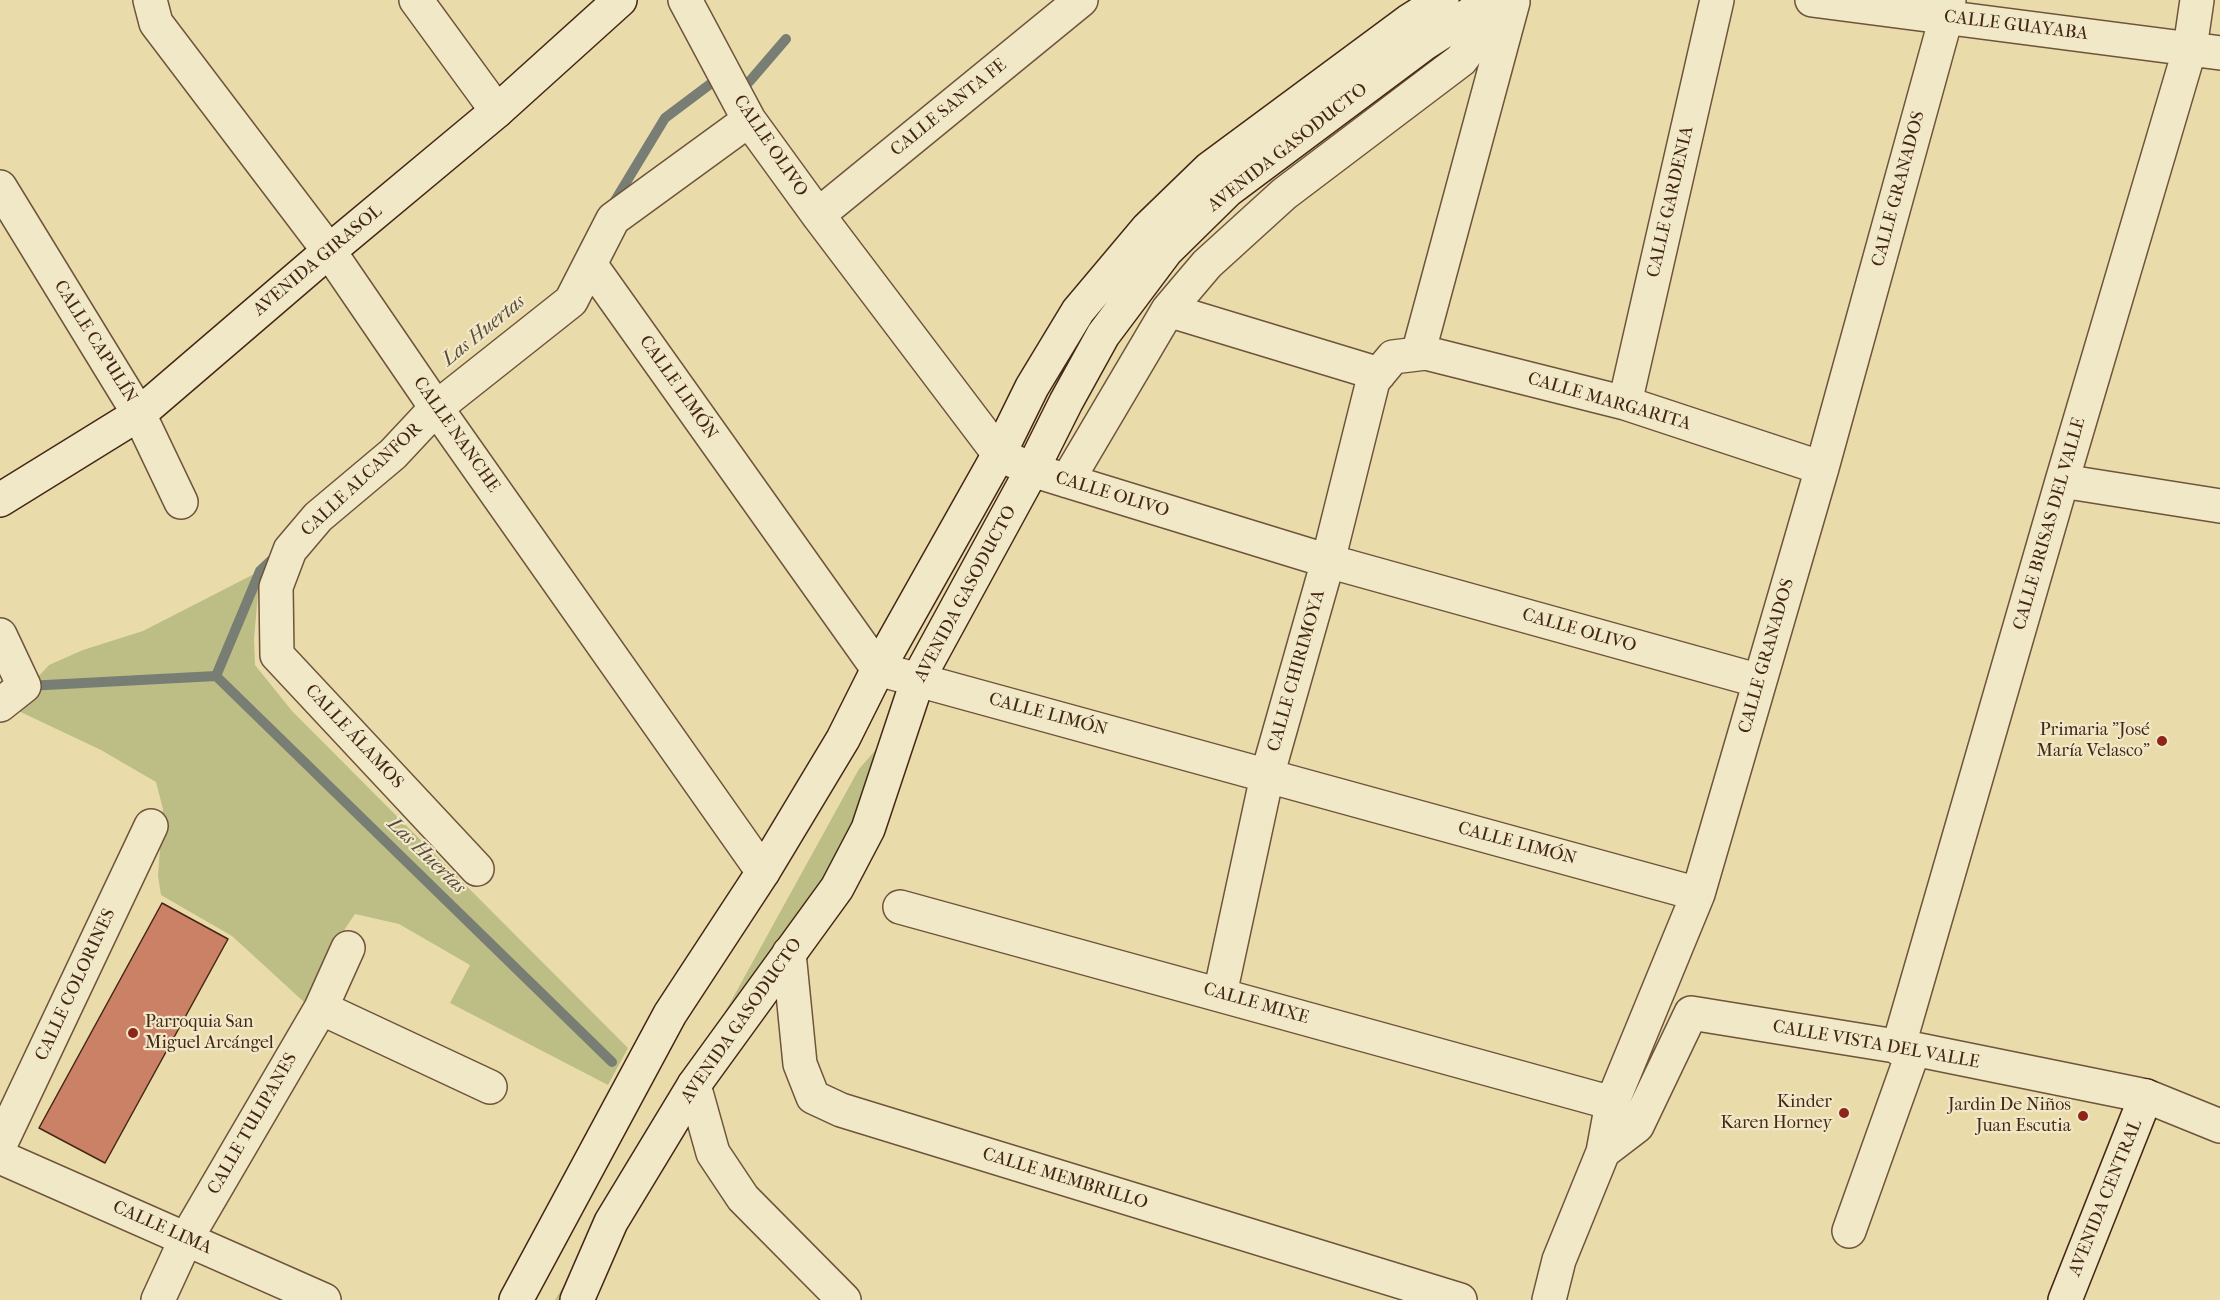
<!DOCTYPE html>
<meta charset="utf-8">
<style>
body{margin:0}
canvas{display:block;background:#eadbaa}
</style>
<canvas width="2220" height="1300"></canvas>
<script>
const g = document.querySelector('canvas').getContext('2d');
g.lineJoin = 'round';
function fill(path, color) { g.fillStyle = color; g.fill(path, 'evenodd'); }
const toPath = rows => new Path2D(rows.map(r => 'M' + r).join(''));
function strokePath(path, color, width, dash) { g.strokeStyle = color; g.lineWidth = width; g.lineCap = dash ? 'butt' : 'round'; g.setLineDash(dash || []); g.stroke(path); }
function drawText(font, color, halo, rows, align = 'center') {
  g.font = font + ' "IM FELL French Canon",serif'; g.lineWidth = 4.5; g.setLineDash([]); g.textBaseline = 'middle'; g.strokeStyle = halo; g.fillStyle = color; for (const [text, x, y, turn = 0] of rows) {
    g.save(); g.translate(x, y); g.rotate((+turn || 0) * Math.PI / 180); g.textAlign = isNaN(turn) ? turn : align; if (halo) g.strokeText(text, 0, 0); g.fillText(text, 0, 0); g.restore();
  }
}
fill(toPath([
 [260,571,254,639,255,665,292,711,628,1048,608,1085,450,1003,470,965,399,924,355,914,336,942,304,1002,232,936,161,895,158,876,163,809,156,782,101,750,10,707,49,665,83,650,143,631],
 [879,746,833,887,567,1300,555,1300,660,1130,859,769]
]), '#bcbe85');
strokePath(toPath([
 [613,204,665,118,713,82,749,82,786,39],
 [216,676,260,571,277,555],
 [27,686,216,676,612,1062]
]), '#797e75', 10);
const building = toPath([
 [162,903,228,939,105,1163,39,1128,162,903]
]);
fill(building, '#cb8165');
strokePath(building, '#442716', 1.5);
const street = toPath([
 [150,0,156,23,329,251,435,406,763,872],
 [416,0,497,111],
 [685,0,749,120,818,215,999,454,1032,470,1328,561,1760,681],
 [1812,0,2220,53],
 [0,187,139,414,181,502],
 [818,215,1081,0],
 [590,264,878,669,1698,894],
 [1168,310,1379,374],
 [1418,354,1513,2],
 [1625,403,1717,0],
 [1067,481,1168,310,1207,264,1284,194,1461,60,1506,0],
 [2062,481,2220,506],
 [0,635,24,686,0,705],
 [477,869,277,655,276,587,290,550,318,517,393,454,436,408,571,301,613,219,749,120],
 [900,907,1612,1103],
 [789,953,800,1064,813,1097,841,1110,1460,1300],
 [1220,994,1267,776,1328,561,1373,381,1393,357,1426,353,1625,403,1822,468],
 [321,1008,490,1087],
 [1898,1048,2062,481,2190,48,2197,0],
 [694,1085,713,1153,743,1198,844,1300],
 [0,1145,151,826],
 [1603,1152,1637,1126,1691,1013,1914,1049,2146,1096,2220,1126],
 [0,1157,324,1300],
 [1849,1231,1914,1049],
 [158,1300,186,1239,321,1008,348,948],
 [1549,1300,1559,1260,1603,1152,1612,1103,1698,894,1822,468,1946,18,1949,0]
]);
const secondary = toPath([
 [0,500,139,414,329,251,497,111,620,0],
 [516,1300,670,1014,763,872,843,739,878,669,999,454,1032,387,1078,311,1147,229,1209,169,1409,21,1442,0],
 [577,1300,611,1222,694,1085,837,888,868,829,918,679,1032,470,1066,402,1103,335,1166,251,1228,190,1425,43,1492,0],
 [2065,1300,2146,1096]
]);
strokePath(street, '#6e543b', 36);
strokePath(secondary, '#442716', 36);
strokePath(street, '#f1e8c8', 33);
strokePath(secondary, '#f1e8c8', 33);
for (const [x, y, r, color] of [
 [2162,741,6,"#8f2418"],
 [133,1033,6,"#8f2418"],
 [1844,1113,6,"#8f2418"],
 [2083,1116,6,"#8f2418"]
]) { const dot = new Path2D(); dot.arc(x, y, r, 0, 2 * Math.PI); g.fillStyle = color; g.fill(dot); strokePath(dot, '#f1e8c8', 2); }
drawText('18px', '#442716', '#f1e8c8', [
 ["CALLE GUAYABA",2016,26,7],
 ["CALLE SANTA FE",949,108,-39],
 ["CALLE OLIVO",770,146,56],
 ["AVENIDA GASODUCTO",1288,148,-38],
 ["CALLE GRANADOS",1899,189,-75],
 ["CALLE GARDENIA",1671,202,-77],
 ["AVENIDA GIRASOL",318,261,-40],
 ["CALLE CAPULÍN",95,342,58],
 ["CALLE LIMÓN",678,388,55],
 ["CALLE MARGARITA",1609,402,16],
 ["CALLE NANCHE",456,435,55],
 ["CALLE ALCANFOR",362,480,-43],
 ["CALLE OLIVO",1112,495,17],
 ["CALLE BRISAS DEL VALLE",2050,524,-74],
 ["AVENIDA GASODUCTO",966,594,-62],
 ["CALLE OLIVO",1579,631,16],
 ["CALLE GRANADOS",1767,656,-74],
 ["CALLE CHIRIMOYA",1297,671,-74],
 ["CALLE LIMÓN",1048,715,15],
 ["CALLE ÁLAMOS",354,737,47],
 ["CALLE LIMÓN",1517,844,15],
 ["CALLE COLORINES",76,985,-65],
 ["CALLE MIXE",1256,1004,16],
 ["AVENIDA GASODUCTO",742,1021,-55],
 ["CALLE VISTA DEL VALLE",1876,1045,10],
 ["CALLE TULIPANES",253,1124,-60],
 ["CALLE MEMBRILLO",1065,1179,17],
 ["AVENIDA CENTRAL",2106,1198,-68],
 ["CALLE LIMA",162,1228,24]
]);
drawText('18px', '#442716', '#f1e8c8', [
 ["Primaria \"José",2150,731],
 ["María Velasco\"",2150,752],
 ["Parroquia San",145,1023,"left"],
 ["Miguel Arcángel",145,1044,"left"],
 ["Kinder",1832,1103],
 ["Karen Horney",1832,1124],
 ["Jardin De Niños",2071,1106],
 ["Juan Escutia",2071,1127]
], 'right');
drawText('italic 20px', '#5a4b3e', '#f1e8c8', [
 ["Las Huertas",484,331,-39],
 ["Las Huertas",426,856,44]
]);
</script>
